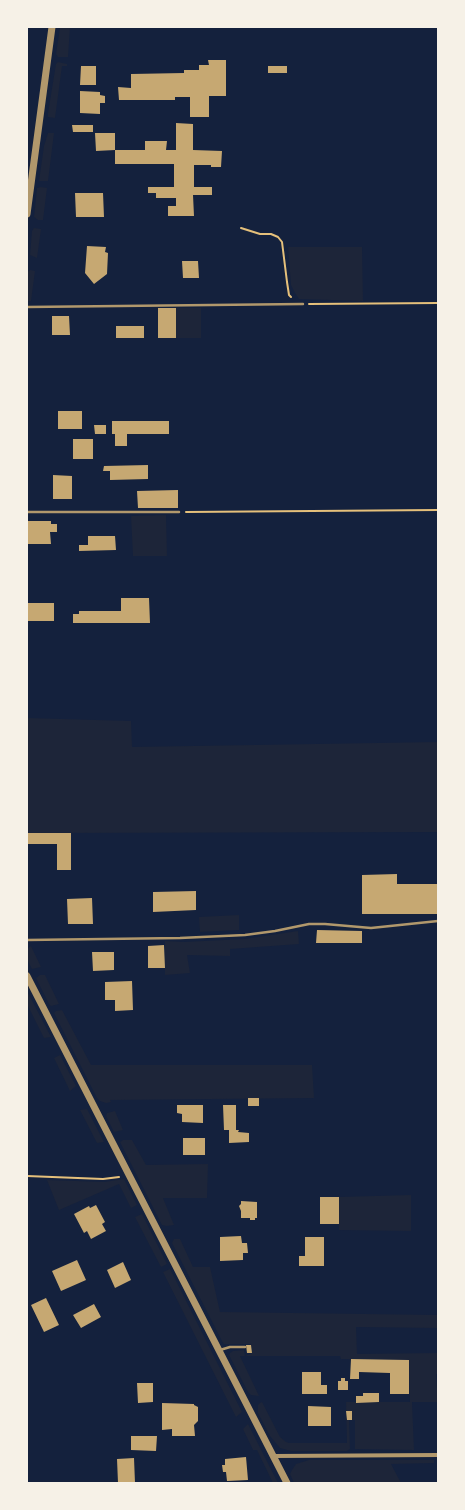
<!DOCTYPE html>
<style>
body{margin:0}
#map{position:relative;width:465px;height:1510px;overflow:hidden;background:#14213d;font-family:"DejaVu Sans",sans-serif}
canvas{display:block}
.frame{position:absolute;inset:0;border:28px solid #f6f1e7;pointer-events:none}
</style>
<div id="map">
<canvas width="465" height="1510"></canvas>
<div class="frame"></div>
</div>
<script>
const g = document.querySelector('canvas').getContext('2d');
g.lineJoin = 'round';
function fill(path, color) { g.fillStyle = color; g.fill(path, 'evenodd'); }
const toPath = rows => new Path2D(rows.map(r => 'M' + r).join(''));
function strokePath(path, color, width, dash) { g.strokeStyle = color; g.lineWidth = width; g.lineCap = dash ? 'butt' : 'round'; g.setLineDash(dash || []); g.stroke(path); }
fill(toPath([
 [60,27,70,27,68,57,58,57,56,54],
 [58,62,67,64,67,66,62,66,55,118,48,117,48,113,56,64],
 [48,133,54,133,48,181,39,181,44,146],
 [41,187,47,188,43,220,38,220,34,217,37,188],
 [34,228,41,229,37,258,30,255,32,231],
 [288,247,362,247,363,301,299,299,295,293,291,285],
 [30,270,35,271,31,301,27,301,27,272],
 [176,308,201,308,201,338,176,338],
 [166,515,167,556,133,556,131,516],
 [27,718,131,721,132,747,438,742,438,832,27,833],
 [239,915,239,930,200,932,199,917],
 [298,931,299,944,230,949,230,956,187,955,190,973,165,975,165,941,184,942,244,939],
 [31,946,41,967,32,969,27,959,27,949],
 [40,975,45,975,59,1004,51,1006,49,1004,36,978],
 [27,991,51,1037,44,1038,27,1004],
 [62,1010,91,1065,312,1065,314,1098,110,1100,111,1102,106,1103,100,1101,97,1098,54,1013,56,1011],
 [60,1055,76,1086,70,1091,54,1058],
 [87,1109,104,1142,97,1143,80,1110],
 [115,1111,123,1130,114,1132,106,1116,107,1113],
 [123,1140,132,1140,146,1165,208,1164,207,1198,163,1198,174,1225,167,1226,162,1225,120,1142],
 [124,1179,137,1205,131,1208,119,1184,59,1210,47,1180,104,1182],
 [411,1195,411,1231,339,1230,339,1197],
 [142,1214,167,1264,161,1267,135,1217],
 [174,1239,180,1239,193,1267,210,1267,220,1312,438,1315,438,1328,356,1327,357,1354,438,1353,438,1374,436,1374,438,1402,412,1402,414,1450,355,1449,355,1420,349,1420,350,1449,347,1451,291,1451,280,1448,270,1436,258,1413,258,1405,260,1403,262,1402,280,1437,286,1442,289,1443,347,1443,346,1402,410,1402,409,1360,341,1359,340,1356,240,1356,259,1396,251,1395,248,1392,229,1355,230,1353,233,1351,244,1350,245,1356,252,1353,251,1344,224,1344,222,1341,172,1243],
 [170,1269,242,1412,236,1417,163,1272],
 [248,1424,278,1483,273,1483,257,1450,253,1450,243,1429],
 [309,1460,434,1460,434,1463,391,1464,401,1483,294,1483,290,1474,292,1470,296,1464]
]), '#1d2539');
fill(toPath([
 [208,60,226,60,226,96,209,96,209,117,190,117,190,97,175,97,175,100,119,100,118,87,131,88,131,74,184,73,184,70,199,70,199,65,209,65],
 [81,66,96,66,96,85,80,85],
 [268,66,287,66,287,73,268,73],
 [80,91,100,92,100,95,105,96,105,103,100,103,100,114,80,113],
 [176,123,193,124,193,150,222,151,221,167,211,167,211,165,194,165,194,187,212,187,212,195,193,195,194,216,168,216,168,206,176,206,176,198,156,198,156,193,148,193,148,187,174,187,174,164,115,164,115,150,145,150,145,141,167,141,166,150,176,150],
 [72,125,93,125,93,132,73,132],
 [95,133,115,133,115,150,96,151],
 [75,193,103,193,104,217,76,217],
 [87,246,106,247,105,252,108,253,107,274,94,284,85,273],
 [182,261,198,261,199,278,183,278],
 [158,308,176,308,176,338,158,338],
 [52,316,69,316,70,335,52,335],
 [116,326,144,326,144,338,116,338],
 [58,411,82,411,82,429,58,429],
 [112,421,169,421,169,434,127,434,127,446,115,446,115,434,112,434],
 [94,425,106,425,106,434,95,434],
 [73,439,93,439,93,459,73,459],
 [148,465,148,479,110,480,110,471,103,471,104,466],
 [53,475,72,476,72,499,53,499],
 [178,490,178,508,138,508,137,491],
 [27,521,51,521,51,524,57,524,57,532,50,532,51,544,27,544],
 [88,536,115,536,116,550,79,551,79,545,88,545],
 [121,598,149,598,150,623,73,623,73,614,79,614,79,611,121,611],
 [27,603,54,603,54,621,27,621],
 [28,833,71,833,71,870,57,870,57,844,28,844],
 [397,874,397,884,438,884,438,914,362,914,362,875],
 [196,891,196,910,153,912,153,892],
 [92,898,93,924,68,924,67,899],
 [317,930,362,931,362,943,316,943],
 [164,945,165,968,148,968,148,946],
 [92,952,114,952,114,970,93,971],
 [132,981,133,1010,115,1011,115,1000,105,1000,105,982],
 [248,1098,259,1098,259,1106,248,1106],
 [177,1105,203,1105,203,1123,182,1122,182,1114,177,1113],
 [223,1105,236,1105,236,1130,239,1130,238,1132,249,1133,249,1142,229,1143,229,1130,224,1130],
 [183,1138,205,1138,205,1155,183,1155],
 [320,1197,339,1197,339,1224,320,1224],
 [241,1201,257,1202,257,1218,255,1218,255,1220,250,1220,250,1218,241,1218,241,1211,239,1206,241,1204],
 [96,1205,105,1222,102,1224,106,1231,91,1239,87,1231,84,1233,74,1214,89,1206,90,1208],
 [241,1236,242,1243,247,1243,248,1253,243,1253,243,1260,220,1261,220,1237],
 [305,1237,324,1237,324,1266,299,1266,299,1256,305,1256],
 [77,1260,86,1280,61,1291,52,1271],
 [123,1262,131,1280,115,1288,107,1270],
 [46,1298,59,1325,44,1332,31,1305],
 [94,1304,101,1317,81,1328,73,1315],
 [246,1345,251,1345,252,1353,247,1353],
 [351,1359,409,1360,409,1394,390,1394,390,1373,359,1372,359,1379,350,1379],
 [302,1372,321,1372,321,1385,327,1385,327,1394,302,1394],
 [341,1378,345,1378,345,1381,348,1381,348,1390,338,1390,338,1381,341,1381],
 [137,1383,153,1383,153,1402,138,1403],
 [363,1393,379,1393,379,1402,356,1403,356,1396,363,1396],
 [162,1403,194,1404,194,1405,198,1407,198,1421,194,1425,195,1436,172,1436,172,1429,162,1430],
 [308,1406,331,1407,331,1426,308,1426],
 [346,1411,352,1411,352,1420,347,1420],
 [131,1436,157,1436,156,1451,131,1450],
 [246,1457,248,1480,227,1481,226,1472,223,1472,222,1465,225,1465,225,1459],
 [134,1458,135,1483,118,1483,117,1459]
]), '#c6a872');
strokePath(toPath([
 [241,228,260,234,271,234,278,237,282,242,287,282,289,295,291,297],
 [309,304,438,303],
 [186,512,438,510],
 [27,1176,103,1179,119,1177]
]), '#e5c07b', 2);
strokePath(toPath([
 [27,307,303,304],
 [27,512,179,512],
 [27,940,180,938,245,935,275,931,309,924,325,924,371,928,438,921],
 [220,1350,230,1347,245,1347]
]), '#b1986c', 2.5);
strokePath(toPath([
 [274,1456,438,1455]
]), '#b1986c', 4);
strokePath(toPath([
 [27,214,52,27],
 [27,976,287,1483]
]), '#b1986c', 7);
</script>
